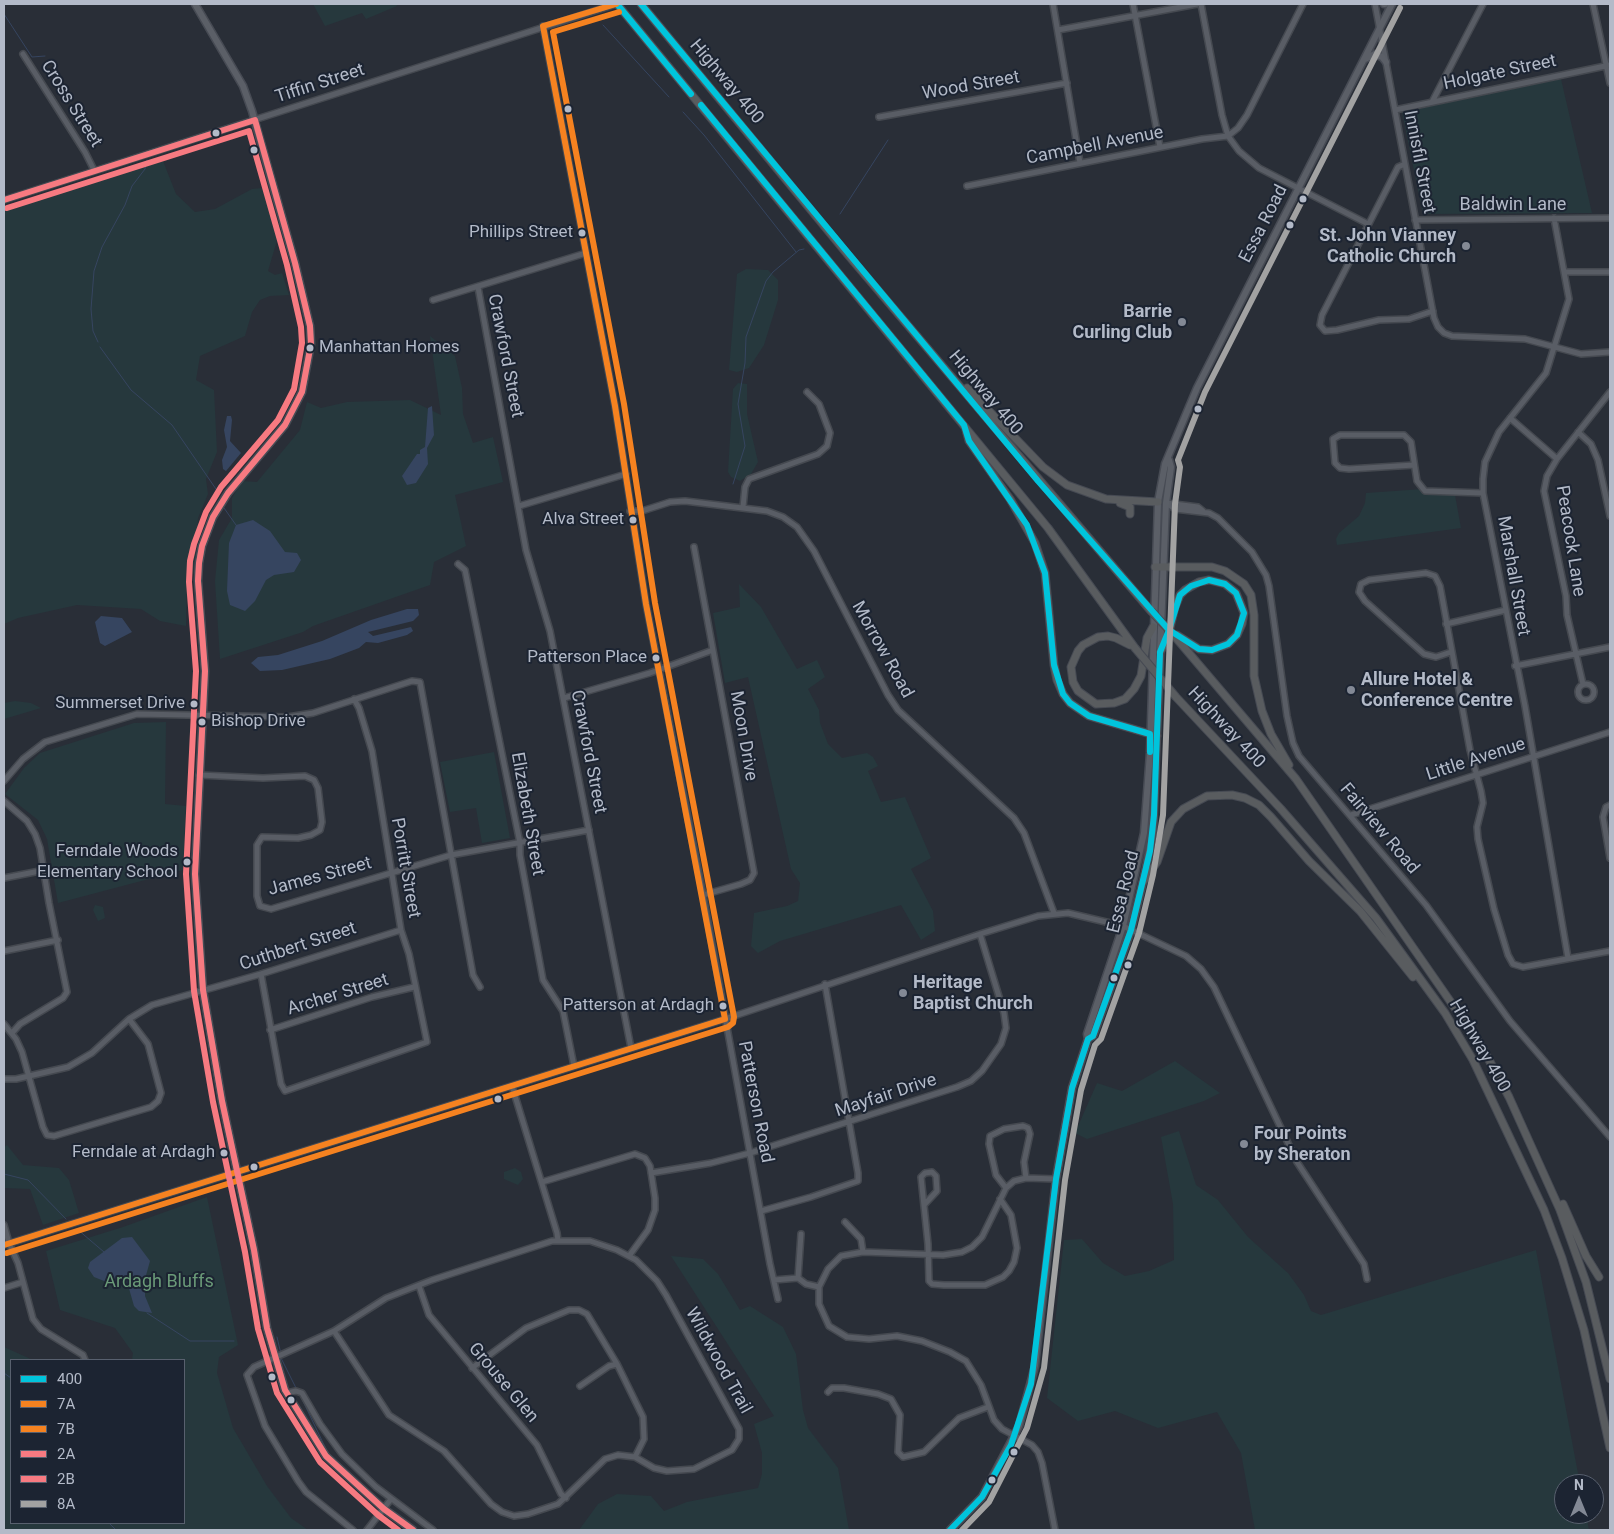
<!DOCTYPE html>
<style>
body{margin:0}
#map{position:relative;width:1614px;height:1534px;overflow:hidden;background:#292e37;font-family:Roboto,sans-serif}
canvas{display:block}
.frame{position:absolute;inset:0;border:5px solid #b3bac8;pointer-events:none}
.legend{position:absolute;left:10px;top:1359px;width:175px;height:165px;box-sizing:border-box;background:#1c2432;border:1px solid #58606e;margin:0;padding:6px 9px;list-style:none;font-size:15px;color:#b3bac8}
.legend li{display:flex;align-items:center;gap:10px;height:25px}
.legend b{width:25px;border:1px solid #58606e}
.north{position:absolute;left:1554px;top:1474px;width:50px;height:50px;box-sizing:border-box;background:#1c2432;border:1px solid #58606e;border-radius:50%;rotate:0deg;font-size:14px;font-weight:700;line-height:20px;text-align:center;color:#b3bac8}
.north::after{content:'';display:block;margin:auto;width:18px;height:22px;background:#838995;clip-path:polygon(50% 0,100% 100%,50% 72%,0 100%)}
</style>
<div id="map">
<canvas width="1614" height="1534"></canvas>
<div class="frame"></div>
<ul class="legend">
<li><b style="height:6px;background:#00c4dc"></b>400</li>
<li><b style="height:6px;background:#f58220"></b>7A</li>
<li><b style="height:6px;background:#f58220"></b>7B</li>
<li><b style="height:6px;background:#f77a81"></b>2A</li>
<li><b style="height:6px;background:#f77a81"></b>2B</li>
<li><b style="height:6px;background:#a2a2a2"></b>8A</li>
</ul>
<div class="north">N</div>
</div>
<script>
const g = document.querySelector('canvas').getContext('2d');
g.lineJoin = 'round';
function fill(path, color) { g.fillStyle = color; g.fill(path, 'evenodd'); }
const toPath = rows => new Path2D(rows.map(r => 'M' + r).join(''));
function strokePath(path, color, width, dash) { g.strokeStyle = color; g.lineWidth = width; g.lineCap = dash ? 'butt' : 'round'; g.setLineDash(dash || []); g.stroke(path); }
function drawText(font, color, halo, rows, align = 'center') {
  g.font = font + ' Roboto,sans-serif'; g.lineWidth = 4; g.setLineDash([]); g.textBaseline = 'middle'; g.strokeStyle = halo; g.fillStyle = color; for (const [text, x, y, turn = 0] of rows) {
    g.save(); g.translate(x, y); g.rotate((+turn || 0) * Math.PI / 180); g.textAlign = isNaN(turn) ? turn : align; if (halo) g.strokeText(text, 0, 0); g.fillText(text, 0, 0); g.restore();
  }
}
fill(toPath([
 [313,4,396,4,397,6,366,19,362,13,325,26],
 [1561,79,1592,213,1423,214,1402,112],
 [163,161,176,194,195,212,215,209,252,189,262,188,278,237,268,271,275,275,282,273,289,295,270,296,260,300,252,312,245,336,200,356,196,380,214,390,217,452,206,479,208,494,198,518,195,572,187,581,186,626,160,621,141,609,77,605,18,618,4,624,4,208],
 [746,269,768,270,778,280,778,300,764,345,749,368,737,372,729,370,737,274],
 [430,336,455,356,462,388,463,414,473,443,493,437,503,482,455,495,466,546,434,562,430,585,313,626,303,632,220,659,215,581,219,540,232,518,232,498,242,481,257,482,300,430,307,402,321,408,347,402,410,400,441,415],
 [738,383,747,384,747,414,758,462,751,474,740,481,731,477,728,472,733,389],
 [1423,489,1455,495,1461,528,1337,545,1336,539,1339,533,1359,516,1365,503,1366,493],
 [739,584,761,607,797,669,817,660,825,677,808,689,819,710,820,723,828,744,842,758,867,753,873,757,878,766,868,771,881,802,905,797,931,858,911,869,933,911,935,931,921,940,901,905,780,941,758,953,751,946,754,913,787,906,798,901,800,883,791,869,748,677,725,683,713,613,740,607],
 [15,701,31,703,41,708,4,719,4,703],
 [166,722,165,804,186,806,183,870,58,903,47,839,38,820,5,794,24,768,40,753,134,723],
 [494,752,510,838,482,843,476,808,450,812,440,762],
 [95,905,103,907,105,918,98,921,93,910],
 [1175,1061,1220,1093,1204,1101,1087,1139,1075,1133,1097,1083,1122,1091],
 [1179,1131,1196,1185,1218,1200,1248,1237,1288,1273,1304,1295,1311,1311,1321,1315,1536,1250,1580,1484,1564,1484,1564,1514,1586,1514,1589,1530,1255,1530,1241,1453,1217,1412,1158,1428,1115,1411,1078,1421,1047,1398,1064,1240,1082,1239,1103,1263,1125,1276,1149,1271,1174,1260,1173,1204,1161,1137],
 [7,1145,23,1165,59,1168,69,1180,79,1213,43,1225,30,1189,4,1188,4,1147],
 [515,1168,521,1172,523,1179,518,1185,504,1179,504,1172],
 [207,1197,238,1345,219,1357,217,1373,233,1428,267,1486,291,1518,308,1530,4,1530,4,1347,33,1360,11,1360,11,1523,184,1523,184,1360,132,1360,133,1353,115,1328,60,1310,46,1251,123,1227],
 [671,1256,703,1259,718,1274,740,1310,750,1306,783,1327,796,1354,803,1410,808,1428,838,1468,849,1530,579,1530,598,1504,617,1494,651,1496,664,1511,687,1502,758,1488,762,1474,762,1453,754,1424,774,1416]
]), '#26383d');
fill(toPath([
 [432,406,434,435,427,448,428,464,416,483,407,485,402,476,417,454,420,454,420,450,425,447,428,408],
 [227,416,231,416,232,420,230,441,241,453,226,471,223,469,222,460,227,447,224,430],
 [253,520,270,531,285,552,297,553,301,560,294,572,274,575,266,580,255,601,245,611,230,605,227,591,229,543,236,525],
 [407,609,418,609,419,615,413,621,368,632,373,636,411,627,413,631,407,635,378,643,366,642,359,648,330,659,282,670,260,671,251,663,258,657,278,655,322,641,371,620],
 [101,616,122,618,132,632,105,646,100,643,95,622],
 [132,1237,150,1261,145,1279,145,1296,152,1313,139,1311,134,1306,126,1278,109,1283,94,1277,88,1268,90,1262,122,1238]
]), '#364560');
strokePath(toPath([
 [4,14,32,57,45,56],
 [603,25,669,97],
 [683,112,704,135,796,252],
 [840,214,888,140],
 [98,342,93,331,91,309,94,271,102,247,125,205,132,186,145,169,147,160],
 [100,347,131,390,172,425,218,492],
 [733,484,745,446,738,404,745,363,746,337,766,281,773,272,799,250,804,249],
 [224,508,236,525],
 [4,1174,28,1180,66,1219],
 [77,1229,104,1252],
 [147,1313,190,1341,234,1341],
 [277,1337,281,1354],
 [281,1358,297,1390],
 [4,1373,11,1378],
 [299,1393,329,1455],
 [109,1523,116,1530]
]), '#364560', 1);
const minor = toPath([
 [1053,4,1080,163],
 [1133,4,1160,147],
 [1201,4,1222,115,1228,136,1239,151,1259,168,1368,224],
 [1375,4,1434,318,1438,327,1444,333,1452,336,1525,339,1581,354,1610,352],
 [1593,4,1610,83],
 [543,26,615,406,646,604,703,895,770,1264,778,1299],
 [1058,30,1197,4],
 [23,54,85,152,94,170],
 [1432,102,1483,4],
 [1395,110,1610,65],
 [879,117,1067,83],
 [1228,136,1238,128,1247,115,1303,4],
 [1405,164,1398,167,1322,315,1320,325,1325,331,1337,330,1379,320,1409,319,1433,311],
 [967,186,1202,139,1228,136],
 [4,200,616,4],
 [1554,218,1569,299,1546,373,1499,432,1485,462,1483,479,1483,493,1525,706,1568,958],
 [1415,220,1610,218],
 [1564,272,1610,272],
 [478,287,526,550,550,631,631,1048],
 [433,300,586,253],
 [1510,418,1557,459],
 [1578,432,1591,444,1598,460,1610,516],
 [1414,465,1349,469,1340,468,1335,463,1333,439,1340,435,1404,435,1411,442,1417,481,1425,491,1483,493],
 [1166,503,1175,509,1209,513,1218,518,1252,552,1266,575,1269,586,1287,716,1293,743,1299,756,1426,905,1510,1021,1610,1137],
 [1166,503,1198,507,1203,511],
 [519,506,626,474],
 [743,507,745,487,749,479,818,454,827,446,830,433,819,404,807,392],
 [630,511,642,511,670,502,685,501,767,511,783,517,797,527,814,551,888,695,898,710,1014,818,1024,833,1054,913],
 [694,547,754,873,750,880,741,884,703,895],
 [458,564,465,570,520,843,520,855,543,980,563,1011,574,1066],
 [1446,624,1506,610],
 [1451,652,1436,657,1424,654,1365,601,1359,592,1361,584,1369,580,1426,573,1435,576,1440,586,1470,750,1481,791,1483,803,1477,827,1478,839,1494,909,1508,955,1513,964,1523,967,1610,951],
 [1515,666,1610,647],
 '1578 692a8 8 0 1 1 16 0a8 8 0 1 1-16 0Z',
 [1583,684,1567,615,1566,596,1544,491,1547,476,1557,459,1610,392],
 [564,698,650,673,713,650],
 [199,775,263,778,305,776,314,780,318,788,322,822,320,830,311,835,298,838,262,837,257,845,257,896,260,906,271,909,451,855,589,830],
 [4,781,23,759,45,742,137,714,288,717,313,713,412,681,420,682,473,975,480,987],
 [4,801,27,821,35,834,40,848,49,903,67,992,63,998,20,1024,12,1033],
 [1610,805,1606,807,1603,817,1610,858],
 [1351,815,1610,732],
 [4,878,45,870],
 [4,951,58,940],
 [261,974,281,1084,285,1091,427,1042,409,954,401,930,372,751,359,708,354,699],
 [4,1024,16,1039,22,1052,43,1127,47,1135,54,1136,151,1107,158,1101,161,1093,148,1044,129,1019],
 [270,1030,372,997,414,987],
 [4,1079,16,1079,68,1067,92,1053,129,1019,152,1005,261,974,401,930],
 [512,1086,557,1233,558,1241],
 [651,1173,711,1163,750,1153,957,1087,971,1081,982,1071,1001,1044,1006,1028,1004,1013,980,934],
 [542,1182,635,1154,645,1158,650,1166,655,1198,655,1210,648,1230,629,1256],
 [1006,1188,996,1175,989,1144,990,1136,1004,1129,1023,1126,1028,1128,1030,1134,1024,1162,1026,1178],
 [924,1205,937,1191,936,1176,932,1172,925,1173,921,1177,928,1244,929,1281,932,1284,944,1285,985,1285,1003,1277,1009,1271,1014,1262,1017,1248,1011,1215,1000,1199],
 [761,1211,811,1197,858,1181,858,1173,825,984],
 [845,1222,861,1239,863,1252],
 [4,1225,9,1243,18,1263,33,1319,41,1329,83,1355,85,1360],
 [4,1245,725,1019,980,934,1038,916,1068,913,1123,926,1186,956,1201,969,1214,987,1297,1162,1364,1264,1367,1279],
 [798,1278,801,1234],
 [774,1280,798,1278,806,1284,819,1287],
 [419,1286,429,1315,537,1445,561,1494,566,1498],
 [4,1288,23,1282],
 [334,1331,389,1415,444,1451,491,1504,502,1512,514,1516,528,1514,558,1504,605,1459,618,1455,635,1457,654,1468,667,1471,694,1469,732,1450,739,1439,739,1429,666,1295,657,1281,636,1260,617,1250,590,1241,552,1241,432,1280,386,1298,334,1331,254,1367,247,1375,265,1426,298,1481,306,1492,353,1530],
 [472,1368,526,1328,569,1310,579,1310,587,1314,617,1364,643,1417,644,1439,635,1457],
 [580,1386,609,1366,617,1364],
 [828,1392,832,1388,844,1388,878,1394,891,1399,900,1415,898,1452,903,1457,924,1452,959,1418,988,1407],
 [287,1393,296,1391,302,1393,320,1424,342,1454,376,1487,433,1530],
 [367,1530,391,1499],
 [1055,1530,1042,1463,1038,1452,1032,1445,1002,1429,994,1420,981,1385,966,1361,950,1352,922,1341,897,1336,869,1339,847,1337,829,1326,819,1304,819,1287,828,1269,841,1256,863,1252,943,1255,962,1252,972,1247,982,1237,1006,1188,1014,1181,1026,1178,1056,1179]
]);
const major = toPath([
 [195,4,243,86,252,111,295,263,310,326,311,344,302,392,285,425,228,493,213,517,202,546,199,563,198,581,205,671,195,874,203,990,222,1101,254,1250,267,1328,285,1390,326,1456,384,1509,413,1530],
 [1384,4,1385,4],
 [1365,59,1375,54,1382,57,1386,62],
 [1088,1039,1093,1036,1131,930,1145,873,1153,831,1166,503,1171,467,1169,460],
 [950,1530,982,1497,1019,1426,1035,1366,1056,1179,1072,1088,1088,1039,1087,1034,1123,926,1144,833,1150,753,1158,502,1165,464,1197,388,1392,4]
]);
const highway = toPath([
 [617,4,1048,528,1135,648],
 [641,4,848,255,1151,611],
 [967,388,1043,467,1067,485,1106,499,1158,502],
 [966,430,969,441,1010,499,1035,543,1045,573,1054,665,1057,680,1063,694,1070,703,1089,716,1157,736],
 [1120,503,1130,507,1130,514],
 [1155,567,1212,567,1225,571,1244,584,1251,595,1254,615,1254,676,1262,711,1271,734,1289,765],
 [1171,632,1296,779,1482,1047,1509,1097,1560,1210,1586,1282,1610,1379],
 [1130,645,1116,638,1108,636,1098,637,1083,645,1078,651,1071,667,1073,682,1078,691,1096,704,1114,703,1125,699,1134,689,1141,676,1147,638,1153,627],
 [1160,652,1167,640,1175,607,1180,595,1185,590,1199,582,1209,580,1225,584,1236,593,1244,613,1242,624,1237,635,1228,644,1212,650,1199,649,1177,635],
 [1176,697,1281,809,1376,918,1445,1013,1473,1060,1544,1210,1562,1258,1584,1330,1610,1448],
 [1143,882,1157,862,1171,822,1183,809,1207,796,1232,795,1245,798,1259,805,1271,817,1309,861,1360,911,1413,977],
 [1563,1204,1586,1256,1599,1277]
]);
strokePath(minor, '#454950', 8);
strokePath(major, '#474b54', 9);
strokePath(highway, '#464a53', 9);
strokePath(minor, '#595d65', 5);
strokePath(major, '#5b5f67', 6);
strokePath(highway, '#595c5f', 7);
const highwayBridge = toPath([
 [1151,611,1171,632],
 [1135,648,1176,697]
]);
strokePath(highwayBridge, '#464a53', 9, []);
strokePath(highwayBridge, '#595c5f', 7);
strokePath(toPath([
 [617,4,691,94],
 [641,4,1038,481,1169,630],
 [701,105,964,425,969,441,1027,525,1045,573,1054,665,1063,694,1070,703,1089,716,1150,734,1150,752],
 [1209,580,1225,584,1236,593,1244,613,1237,635,1228,644,1212,650,1199,649,1169,630,1180,595,1191,586,1209,580],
 [950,1530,982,1497,1011,1445,1031,1384,1056,1179,1072,1088,1088,1039,1093,1036,1131,930,1150,851,1154,815,1160,652,1169,630]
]), '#00c4dc', 6);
strokePath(toPath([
 [4,1245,725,1019,646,604,615,406,543,26,616,4]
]), '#f58220', 6);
strokePath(toPath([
 [7,1253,728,1027,733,1023,734,1017,655,603,624,404,553,32,619,12]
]), '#f58220', 6);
strokePath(toPath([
 [4,200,255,120,295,263,310,326,311,344,302,392,285,425,228,493,213,517,202,546,199,563,198,581,205,671,195,874,203,990,222,1101,254,1250,267,1328,285,1390,326,1456,384,1509,413,1530]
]), '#f77a81', 6);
strokePath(toPath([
 [7,208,249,131,287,265,301,327,302,343,294,389,278,420,221,487,206,512,194,544,190,561,189,582,196,671,186,874,194,991,213,1102,245,1252,258,1329,277,1393,320,1462,378,1515,398,1530]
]), '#f77a81', 6);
strokePath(toPath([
 [962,1530,989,1502,1027,1428,1044,1368,1065,1180,1081,1090,1095,1045,1101,1039,1139,933,1153,875,1163,815,1175,504,1180,467,1178,460,1205,392,1400,8]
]), '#a2a2a2', 6);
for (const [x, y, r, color] of [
 [568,109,4.5,"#b3bac8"],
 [216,133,4.5,"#b3bac8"],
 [254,150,4.5,"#b3bac8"],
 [1303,199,4.5,"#b3bac8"],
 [1290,225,4.5,"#b3bac8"],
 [582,233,4.5,"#b3bac8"],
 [1466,246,5,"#838995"],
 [1182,322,5,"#838995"],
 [310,348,4.5,"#b3bac8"],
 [1198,409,4.5,"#b3bac8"],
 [633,520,4.5,"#b3bac8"],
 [656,658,4.5,"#b3bac8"],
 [1351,690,5,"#838995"],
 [194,704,4.5,"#b3bac8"],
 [202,722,4.5,"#b3bac8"],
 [187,862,4.5,"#b3bac8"],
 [1128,965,4.5,"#b3bac8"],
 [1114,978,4.5,"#b3bac8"],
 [903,993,5,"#838995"],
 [723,1006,4.5,"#b3bac8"],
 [498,1099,4.5,"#b3bac8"],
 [1244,1144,5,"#838995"],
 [224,1153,4.5,"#b3bac8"],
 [254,1167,4.5,"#b3bac8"],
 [272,1377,4.5,"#b3bac8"],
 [291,1400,4.5,"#b3bac8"],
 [1014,1452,4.5,"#b3bac8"],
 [992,1480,4.5,"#b3bac8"]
]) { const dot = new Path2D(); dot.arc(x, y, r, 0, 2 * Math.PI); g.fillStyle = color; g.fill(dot); strokePath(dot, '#1c2432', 2); }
drawText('17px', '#b3bac8', '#1c2432', [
 ["Phillips Street",573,233],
 ["Manhattan Homes",319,348,"left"],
 ["Alva Street",624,520],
 ["Patterson Place",647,658],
 ["Summerset Drive",185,704],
 ["Bishop Drive",211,722,"left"],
 ["Ferndale Woods",178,852],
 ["Elementary School",178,873],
 ["Patterson at Ardagh",714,1006],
 ["Ferndale at Ardagh",215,1153]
], 'right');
drawText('18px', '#b3bac8', '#1c2432', [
 ["Holgate Street",1500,73,-12],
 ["Highway 400",726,82,50],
 ["Tiffin Street",320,84,-18],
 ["Wood Street",971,86,-10],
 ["Cross Street",71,104,58],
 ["Campbell Avenue",1095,146,-11],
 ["Innisfil Street",1419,162,79],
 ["Baldwin Lane",1513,205],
 ["Essa Road",1264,224,-63],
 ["Crawford Street",505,356,79],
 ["Highway 400",985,393,50],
 ["Peacock Lane",1570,541,81],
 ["Marshall Street",1513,576,80],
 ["Morrow Road",882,650,61],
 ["Highway 400",1226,728,47],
 ["Moon Drive",743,736,80],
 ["Crawford Street",588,752,79],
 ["Little Avenue",1476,760,-18],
 ["Elizabeth Street",527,814,80],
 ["Fairview Road",1379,829,50],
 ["Porritt Street",405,868,80],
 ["James Street",320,877,-15],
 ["Essa Road",1124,892,-76],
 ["Cuthbert Street",298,947,-18],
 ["Archer Street",338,995,-17],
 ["Highway 400",1479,1046,60],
 ["Mayfair Drive",886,1096,-18],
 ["Patterson Road",755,1102,79],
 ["Wildwood Trail",718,1361,61],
 ["Grouse Glen",503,1383,50]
]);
drawText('bold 18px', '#b3bac8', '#1c2432', [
 ["St. John Vianney",1456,236,"right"],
 ["Catholic Church",1456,257,"right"],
 ["Barrie",1172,312,"right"],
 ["Curling Club",1172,333,"right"],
 ["Allure Hotel &",1361,680],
 ["Conference Centre",1361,701],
 ["Heritage",913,983],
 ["Baptist Church",913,1004],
 ["Four Points",1254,1134],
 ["by Sheraton",1254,1155]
], 'left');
drawText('18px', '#6a9a78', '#1c2432', [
 ["Ardagh Bluffs",159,1282]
]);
</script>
